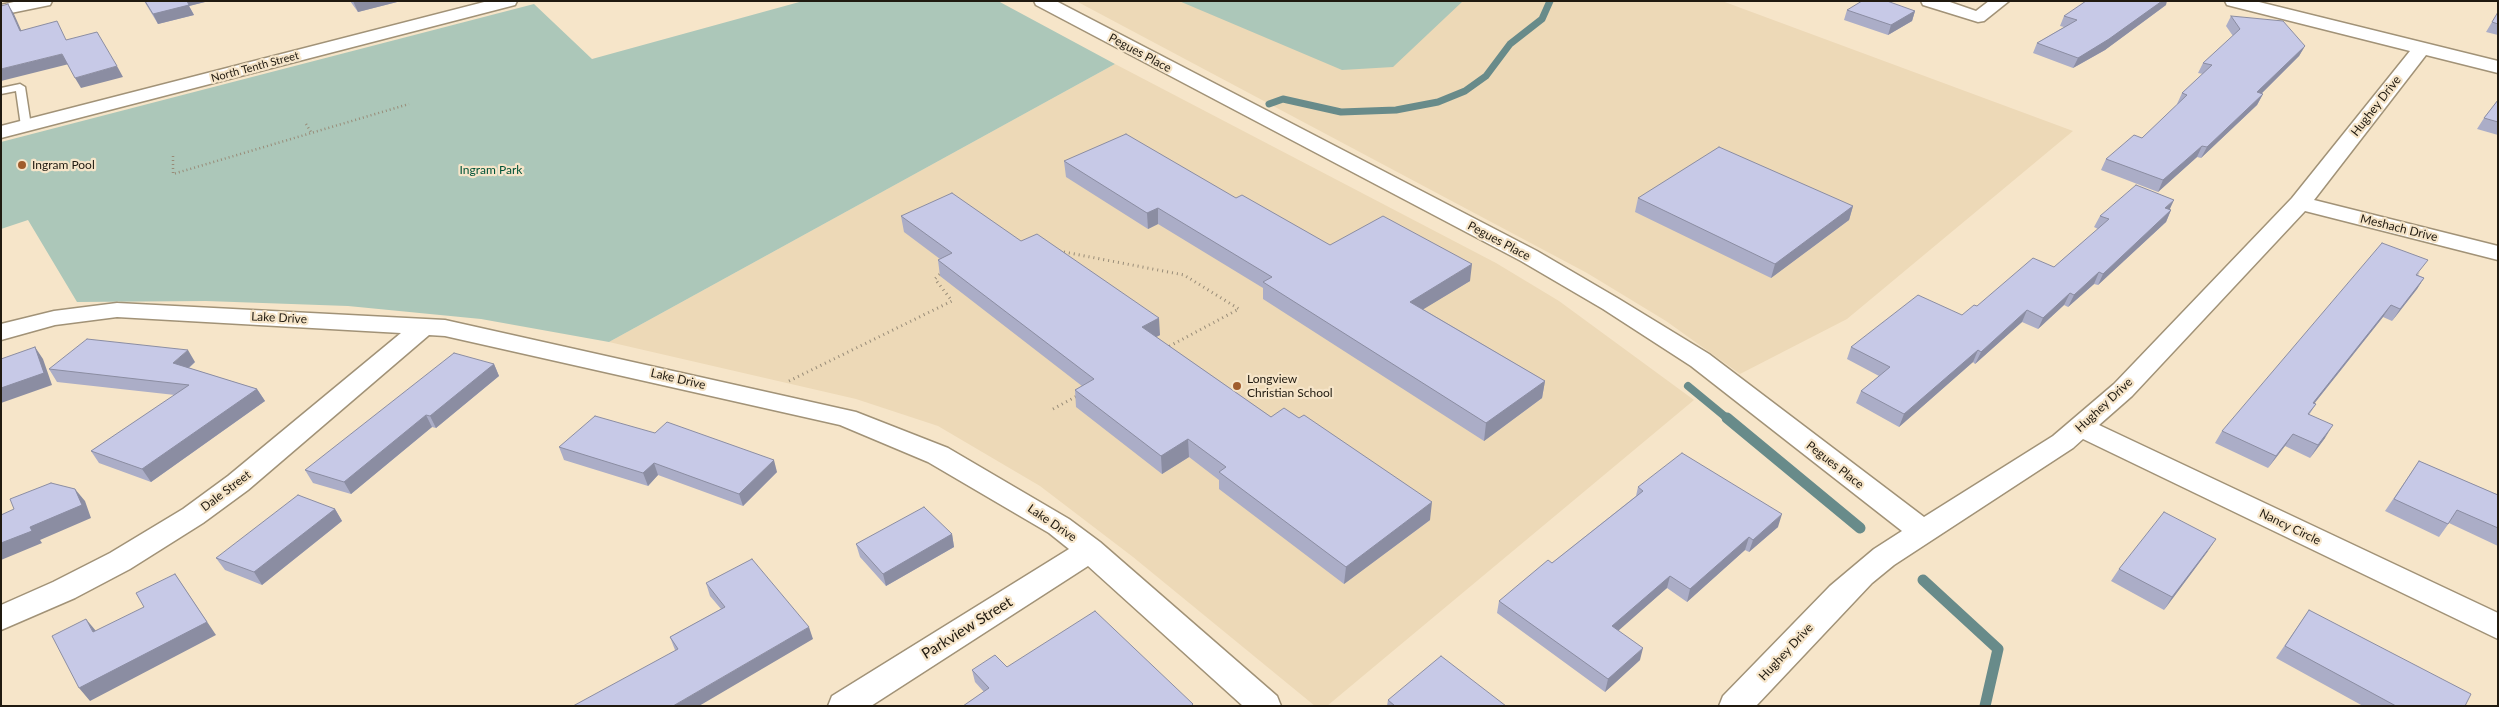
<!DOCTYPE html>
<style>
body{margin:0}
#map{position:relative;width:2499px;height:707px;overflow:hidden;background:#f6e5c9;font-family:Lato,sans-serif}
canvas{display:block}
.frame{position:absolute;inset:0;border:2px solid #201a10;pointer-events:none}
</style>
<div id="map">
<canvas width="2499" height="707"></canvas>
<div class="frame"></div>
</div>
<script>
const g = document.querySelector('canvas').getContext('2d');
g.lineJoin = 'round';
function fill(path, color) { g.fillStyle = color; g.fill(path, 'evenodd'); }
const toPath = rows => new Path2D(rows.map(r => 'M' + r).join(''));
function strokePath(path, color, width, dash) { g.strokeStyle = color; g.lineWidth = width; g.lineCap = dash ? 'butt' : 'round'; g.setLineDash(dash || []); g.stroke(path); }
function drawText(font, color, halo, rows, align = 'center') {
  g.font = font + ' Lato,sans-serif'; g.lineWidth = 4.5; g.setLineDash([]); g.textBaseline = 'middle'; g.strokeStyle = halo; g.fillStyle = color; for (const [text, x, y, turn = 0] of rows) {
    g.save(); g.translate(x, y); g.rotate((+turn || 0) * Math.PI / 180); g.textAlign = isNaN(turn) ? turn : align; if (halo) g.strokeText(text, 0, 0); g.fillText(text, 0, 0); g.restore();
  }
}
fill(toPath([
 [1076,1,1722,1,2073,131,1847,319,1740,374,1666,321,1587,273],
 [1115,64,1496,263,1559,301,1694,400,1327,706,1315,706,1133,557,1040,486,938,426,856,399,609,342]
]), '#edd9b7');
fill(toPath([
 [803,1,998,1,1115,64,609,342,481,319,348,306,206,301,77,302,28,220,1,229,1,142,534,4,592,59],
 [1179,1,1463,1,1393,67,1342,70]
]), '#acc7b9');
strokePath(toPath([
 [1269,104,1283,99,1341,112,1396,110,1438,102,1465,91,1486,76,1510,44,1542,19,1550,1]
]), '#688b8a', 7);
strokePath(toPath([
 [1688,386,1728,419]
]), '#688b8a', 8);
strokePath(toPath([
 [1727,418,1860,528],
 [1923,580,1998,649,1985,706]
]), '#688b8a', 11);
const lane = toPath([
 [20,84,25,87,31,126,26,129,21,126,16,91,1,94,1,88,20,84]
]);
const street = toPath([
 [18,1,52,1,50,5,1,15,1,5,18,1],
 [488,1,517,1,515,5,1,138,1,126,488,1],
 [1034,1,1056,1,1537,251,1619,299,1709,354,1924,517,2053,436,2114,384,2292,198,2410,51,2227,5,2225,1,2255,1,2498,61,2498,73,2426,55,2314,200,2498,246,2498,260,2305,211,2132,396,2099,425,2498,613,2498,639,2083,439,2073,448,1894,565,1872,583,1756,706,1719,706,1723,696,1830,586,1874,549,1902,531,1691,366,1603,309,1521,261,1036,5,1034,1],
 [1921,1,1947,1,1976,11,1989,1,2009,1,1984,21,1978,22,1923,5,1921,1],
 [117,303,445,320,856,412,948,448,1069,519,1100,542,1277,696,1281,706,1243,706,1088,566,871,706,828,706,832,696,1069,549,1049,533,928,462,840,425,445,336,429,335,248,490,203,523,130,569,75,598,1,630,1,605,53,582,110,553,183,509,228,476,401,333,117,317,55,325,1,340,1,324,54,311,117,303]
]);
strokePath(lane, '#a19277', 3);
strokePath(street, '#a19277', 3);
strokePath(toPath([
 [306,124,311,132],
 [173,156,173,174,409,104]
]), '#988c78', 2.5, [1, 3]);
strokePath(toPath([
 [1059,251,1184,275,1239,309,1166,348],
 [789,381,952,301,935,279,943,271],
 [1053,409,1077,396]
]), '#988c78', 3, [1, 4]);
fill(lane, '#fff');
fill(street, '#fff');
fill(toPath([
 [144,1,209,1,189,6,194,15,158,24],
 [350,1,401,1,358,12],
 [2166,5,2105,50,2073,68,2033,53,2037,43,2064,27,2060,26,2064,16],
 [1847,10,1915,11,1912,21,1888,35,1844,20],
 [2498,12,2498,35,2486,32],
 [2231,16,2305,46,2299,56,2261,94,2263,94,2257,105,2201,158,2197,157,2158,192,2101,170,2106,159,2142,138,2178,104,2177,104,2182,93,2203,74,2198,73,2203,63,2233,36,2226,26],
 [2498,100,2498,135,2477,129,2484,118],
 [1064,161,1236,198,1330,245,1470,281,1423,309,1545,381,1542,398,1484,441,1263,299,1263,288,1158,224,1148,229,1066,177],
 [1638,198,1853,206,1849,220,1771,278,1635,212],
 [2169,209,2171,210,2166,222,2098,285,2094,284,2068,307,2064,305,2038,329,2022,322,1975,364,1973,362,1899,427,1856,403,1861,391,1879,376,1847,359,1851,347,1962,315,1977,306,2054,267,2098,229,2094,227,2100,216],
 [901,216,1021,241,1160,335,1156,337,1271,417,1430,520,1344,584,1219,489,1219,480,1189,457,1162,474,1076,407,1075,390,1082,386,940,276,938,260,940,259,904,232],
 [2420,272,2418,275,2424,278,2417,289,2392,321,2383,317,2314,404,2316,404,2309,415,2325,438,2310,458,2285,446,2268,468,2215,443,2222,431],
 [195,362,189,368,257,389,265,401,151,482,99,463,91,451,175,395,57,382,49,369],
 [494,364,499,376,436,428,432,427,351,494,313,483,305,470],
 [655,433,777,472,743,506,658,475,648,486,564,460,559,447],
 [2419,461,2498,495,2498,546,2449,523,2439,537,2385,511],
 [1638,487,1778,527,1749,552,1745,550,1687,602,1667,588,1618,630,1640,660,1605,692,1497,613,1499,601,1552,563,1636,496],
 [335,509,342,521,262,585,225,570,216,558],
 [952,534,954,547,886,586,860,557,856,544],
 [2208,551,2164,610,2111,581,2119,569],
 [706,583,813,639,675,650,670,637,721,609,710,596],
 [2309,610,2465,706,2363,706,2276,658],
 [1007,667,1193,704,1193,706,963,706,984,692,975,682,972,670],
 [1388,700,1506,706,1387,706]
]), '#abadc7');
fill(toPath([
 [186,1,209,1,189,6,194,15,158,24,153,14],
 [353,1,401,1,358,12],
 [2162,1,2167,1,2166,5,2105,50,2073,68,2078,58],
 [8,4,14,14,26,41,20,31],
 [1915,11,1912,21,1888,35,1891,25],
 [2305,46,2299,56,2252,103,2257,92],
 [62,54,69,64,1,81,1,69],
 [117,66,123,77,81,88,75,78],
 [2263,94,2257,105,2201,158,2207,147],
 [2202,146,2197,157,2158,192,2163,180],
 [2174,200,2169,211,2165,208],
 [1853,206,1849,220,1771,278,1775,264],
 [1158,208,1158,224,1148,229,1147,213],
 [2171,210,2166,222,2098,285,2103,274],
 [1472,264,1470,281,1409,318,1410,302],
 [2099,272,2094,284,2068,307,2074,295],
 [2424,278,2417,289,2392,321,2400,309],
 [2070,293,2064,305,2038,329,2043,318],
 [2391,305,2383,317,2305,415,2313,403],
 [2027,310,2022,322,1975,364,1981,352],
 [1159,318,1160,335,1143,344,1142,327],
 [35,347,43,359,52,385,1,403,1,388],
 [188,350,195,362,180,375,173,363],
 [1978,350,1973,362,1899,427,1904,414],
 [494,364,499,376,436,428,430,416],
 [1545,381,1542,398,1484,441,1486,423],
 [257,389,265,401,151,482,142,469],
 [426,415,432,427,351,494,344,482],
 [2333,425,2325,438,2310,458,2318,445],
 [2293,434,2285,446,2268,468,2276,456],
 [1188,439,1189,457,1162,474,1161,456],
 [774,460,777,472,743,506,739,494],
 [654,463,658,475,648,486,643,473],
 [75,489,85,501,91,518,40,540,42,543,1,560,1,543,30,527],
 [1432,502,1430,520,1344,584,1346,567],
 [335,509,342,521,262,585,254,572],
 [1782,514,1778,527,1749,552,1753,540],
 [952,534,954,547,886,586,883,574],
 [1749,537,1745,550,1687,602,1690,589],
 [2216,539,2208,551,2164,610,2172,597],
 [175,574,216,635,90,701,79,688],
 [1670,576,1667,588,1609,639,1612,626],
 [86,619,96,631,93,632],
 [809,627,813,639,699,706,673,706],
 [1643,648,1640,660,1605,692,1608,679]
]), '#8b8da2');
const building = toPath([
 [145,1,187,1,189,5,153,14,145,1],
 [1862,1,1887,1,1915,11,1891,25,1847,10,1862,1],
 [2086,1,2162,1,2109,39,2078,58,2037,43,2077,20,2064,16,2086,1],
 [8,4,20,31,57,21,66,40,97,32,117,66,75,78,62,54,1,69,1,6,8,4],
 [2498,12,2498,24,2492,22,2498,12],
 [2231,16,2283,21,2305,46,2257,92,2263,94,2207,147,2202,146,2163,180,2106,159,2134,135,2142,138,2187,95,2182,93,2212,65,2203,63,2240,29,2231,16],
 [2498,100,2498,122,2484,118,2498,100],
 [1126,134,1236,198,1242,195,1330,245,1383,216,1472,264,1410,302,1545,381,1486,423,1263,282,1272,277,1158,208,1147,213,1064,161,1126,134],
 [1719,147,1853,206,1775,264,1638,198,1719,147],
 [2136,185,2174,200,2165,208,2171,210,2103,274,2099,272,2074,295,2070,293,2043,318,2027,310,1981,352,1978,350,1904,414,1861,391,1890,367,1851,347,1918,295,1962,315,1974,305,1977,306,2033,258,2054,267,2109,219,2100,216,2136,185],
 [952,193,1021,241,1037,234,1159,318,1142,327,1271,417,1284,408,1299,418,1304,415,1432,502,1346,567,1219,472,1226,467,1188,439,1161,456,1075,390,1094,379,938,260,952,253,901,216,952,193],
 [2382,243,2428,260,2416,275,2424,278,2400,309,2391,305,2313,403,2316,404,2308,414,2333,425,2318,445,2293,434,2276,456,2222,431,2382,243],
 [87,339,188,350,173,363,257,389,142,469,91,451,189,385,49,369,87,339],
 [35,347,44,373,1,388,1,359,35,347],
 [454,353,494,364,430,416,426,415,344,482,305,470,454,353],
 [595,416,655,433,667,422,774,460,739,494,654,463,643,473,559,447,595,416],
 [1682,453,1782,514,1753,540,1749,537,1690,589,1670,576,1612,626,1643,648,1608,679,1499,601,1548,560,1552,563,1643,491,1638,487,1682,453],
 [2419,461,2498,495,2498,528,2457,510,2448,524,2394,499,2419,461],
 [51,483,75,489,82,505,30,527,32,531,1,543,1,515,14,509,10,499,51,483],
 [298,495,335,509,254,572,216,558,298,495],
 [924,507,952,534,883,574,856,544,924,507],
 [2164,512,2216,539,2172,597,2119,569,2164,512],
 [752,559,809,627,673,706,573,706,678,649,670,637,725,607,706,583,752,559],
 [175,574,207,622,79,688,52,636,86,619,93,632,144,607,136,593,175,574],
 [2309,610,2471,694,2465,706,2396,706,2285,646,2309,610],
 [1095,611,1193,704,1191,706,963,706,989,688,972,670,995,655,1007,667,1095,611],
 [1441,656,1506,706,1395,706,1388,700,1441,656]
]);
fill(building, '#c7c9e7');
strokePath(building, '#8b8da2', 1);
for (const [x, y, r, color] of [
 [22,165,5,"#a05c2c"],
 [1237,386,5,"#a05c2c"]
]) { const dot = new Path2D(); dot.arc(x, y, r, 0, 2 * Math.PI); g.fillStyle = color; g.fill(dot); strokePath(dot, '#f6e5c9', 2); }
drawText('11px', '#201a10', '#f6e5c9', [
 ["North Tenth Street",255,67,-15]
]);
drawText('12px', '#201a10', '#f6e5c9', [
 ["Pegues Place",1140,53,28],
 ["Hughey Drive",2376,106,-52],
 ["Meshach Drive",2399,228,14],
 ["Pegues Place",1499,241,28],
 ["Lake Drive",279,318,3],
 ["Lake Drive",678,379,13],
 ["Hughey Drive",2104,405,-43],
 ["Pegues Place",1835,465,38],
 ["Dale Street",226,491,-37],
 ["Lake Drive",1052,523,34],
 ["Nancy Circle",2290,527,26],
 ["Hughey Drive",1786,652,-47]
]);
drawText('12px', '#201a10', '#f6e5c9', [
 ["Ingram Pool",32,165],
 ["Longview",1247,379],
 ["Christian School",1247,393]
], 'left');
drawText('12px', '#005338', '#f6e5c9', [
 ["Ingram Park",491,170]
]);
drawText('15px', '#201a10', '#f6e5c9', [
 ["Parkview Street",967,628,-32]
]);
</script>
